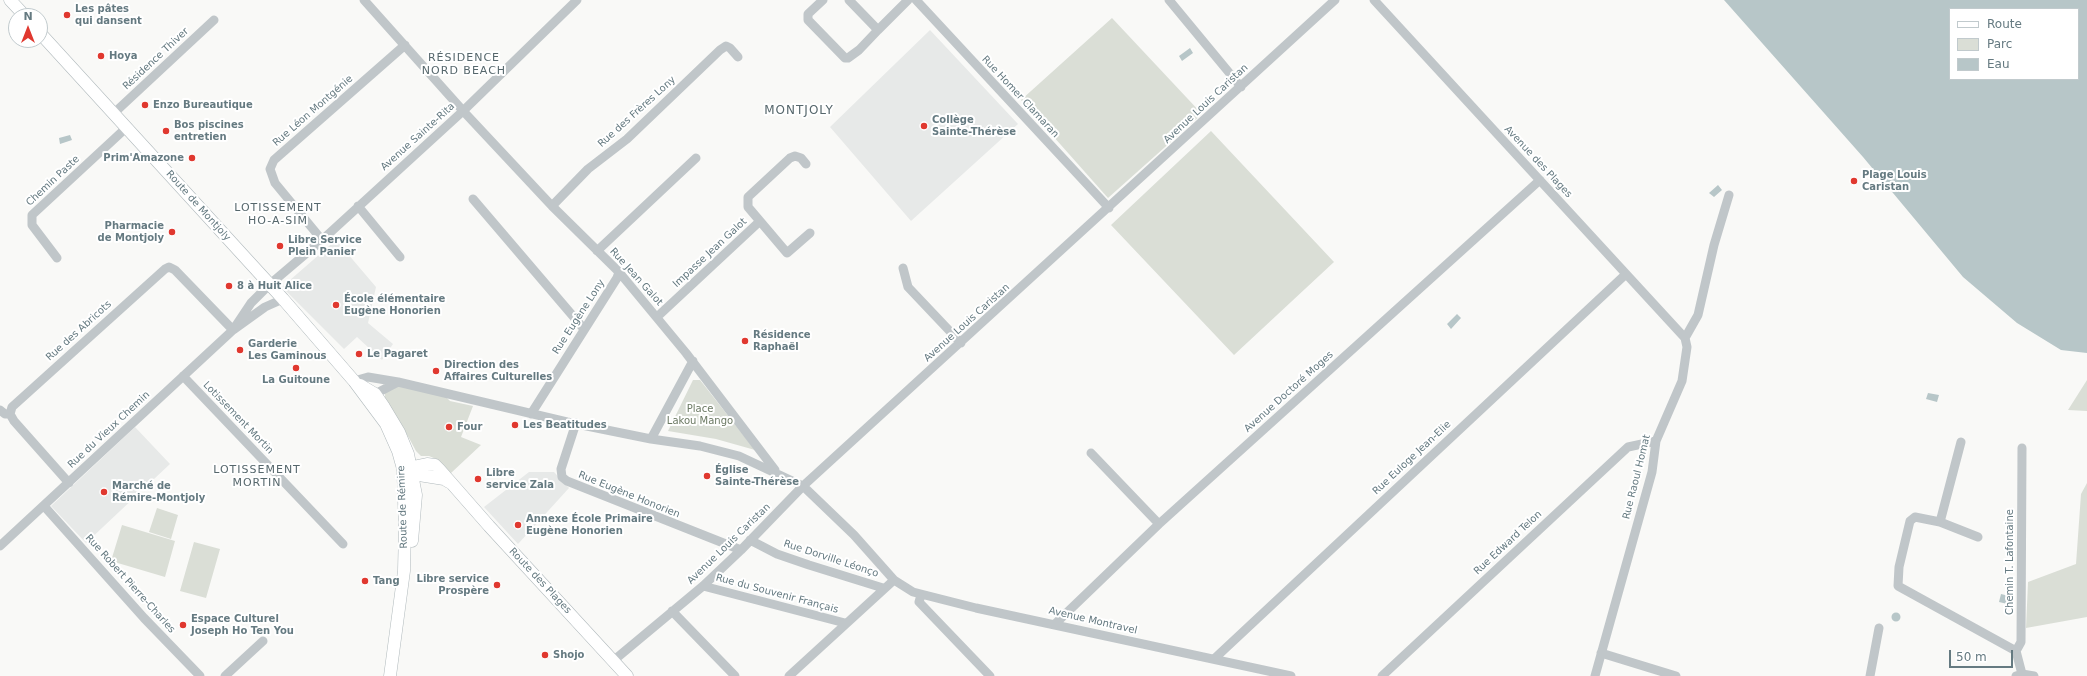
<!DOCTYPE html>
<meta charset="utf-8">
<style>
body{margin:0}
#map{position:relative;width:2087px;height:676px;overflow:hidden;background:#f9f9f7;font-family:"DejaVu Sans",sans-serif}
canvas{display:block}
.legend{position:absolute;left:1949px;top:8px;width:130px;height:72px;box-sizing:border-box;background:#fff;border:1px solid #c1cacd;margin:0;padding:5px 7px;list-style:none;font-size:12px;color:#657a81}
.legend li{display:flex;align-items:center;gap:8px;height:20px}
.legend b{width:20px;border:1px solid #c1cacd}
.north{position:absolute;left:8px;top:8px;width:40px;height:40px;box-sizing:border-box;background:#fff;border:1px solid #c1cacd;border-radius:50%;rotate:0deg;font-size:11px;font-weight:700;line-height:16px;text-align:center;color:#657a81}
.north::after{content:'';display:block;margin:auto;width:14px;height:18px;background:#e0382f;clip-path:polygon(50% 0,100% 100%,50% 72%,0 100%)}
.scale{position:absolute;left:1949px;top:650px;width:64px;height:18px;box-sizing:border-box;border:2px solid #657a81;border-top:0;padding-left:5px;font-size:12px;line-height:14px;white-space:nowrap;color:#657a81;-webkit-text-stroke:3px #fff;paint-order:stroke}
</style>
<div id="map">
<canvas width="2087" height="676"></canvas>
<ul class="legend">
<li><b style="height:5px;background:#fff"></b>Route</li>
<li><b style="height:11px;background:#daded6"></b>Parc</li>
<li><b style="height:11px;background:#b7c6c8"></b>Eau</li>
</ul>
<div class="north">N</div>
<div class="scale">50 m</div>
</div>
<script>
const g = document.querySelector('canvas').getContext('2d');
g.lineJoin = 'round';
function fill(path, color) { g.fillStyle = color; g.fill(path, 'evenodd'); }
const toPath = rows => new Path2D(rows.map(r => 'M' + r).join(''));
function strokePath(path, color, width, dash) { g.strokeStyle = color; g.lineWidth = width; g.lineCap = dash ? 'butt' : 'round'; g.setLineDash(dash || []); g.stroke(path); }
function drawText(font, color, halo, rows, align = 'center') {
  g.font = font + ' "DejaVu Sans",sans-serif'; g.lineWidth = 4; g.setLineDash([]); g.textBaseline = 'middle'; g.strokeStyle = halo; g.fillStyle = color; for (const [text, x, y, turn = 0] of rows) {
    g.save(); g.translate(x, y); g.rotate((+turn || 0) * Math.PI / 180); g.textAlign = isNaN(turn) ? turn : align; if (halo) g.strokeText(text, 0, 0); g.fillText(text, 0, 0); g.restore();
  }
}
fill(toPath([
 [930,30,1018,124,911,221,830,127],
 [336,240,376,287,368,323,393,344,382,360,357,337,344,349,282,287],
 [135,427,170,464,86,543,51,506],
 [529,472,554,472,569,488,518,544,484,507]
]), '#e7e9e8');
fill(toPath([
 [1112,18,1202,114,1108,198,1021,100],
 [1211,131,1334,262,1234,355,1111,225],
 [693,380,700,380,755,450,716,439,668,431],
 [2087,380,2087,411,2068,410],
 [399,384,446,397,450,401,473,406,461,437,481,445,451,473,436,459,429,456,421,456,416,451,409,438,385,399,385,393],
 [2087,483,2087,617,2026,628,2028,582,2076,564,2081,494],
 [157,508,178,515,171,539,149,532],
 [122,525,175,541,165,577,111,561],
 [194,542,220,549,206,598,180,591]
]), '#daded6');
fill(toPath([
 [1724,0,2087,0,2087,353,2061,350,2017,323,1963,277,1863,157],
 [1950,9,2078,9,2078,79,1950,79],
 [1190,48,1193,53,1182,61,1179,56],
 [70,135,72,140,60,144,59,138],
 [1718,185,1722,190,1714,197,1709,193],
 [1457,314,1461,318,1451,329,1447,324],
 [1928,393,1939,395,1937,402,1926,399],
 [2001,594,2013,597,2012,605,1999,602],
 '1891.5 617a4.5 4.5 0 1 1 9 0a4.5 4.5 0 1 1-9 0Z'
]), '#b7c6c8');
const secondary = toPath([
 [10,0,25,16],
 [40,33,283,299,354,381,386,424,398,451,403,469,405,529,404,571,390,676],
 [360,385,375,394,384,407,399,432,408,454,416,495,412,541],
 [410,467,419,475,444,479,449,482],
 [403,469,427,464,435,465,439,469,489,526,627,676]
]);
strokePath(secondary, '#b0b9bc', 13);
strokePath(toPath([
 [364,0,465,113,552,206,619,272,686,353,775,470],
 [823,0,808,14,808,20,845,58,848,58,859,50,878,30],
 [849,0,878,30,908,0],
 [916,0,1109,208],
 [1169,0,1241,87],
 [1374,0,1685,338],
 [113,114,214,20],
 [806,164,801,158,795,156,790,158,748,197,748,207,787,253,810,233],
 [473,199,584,329],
 [358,206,400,257],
 [552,206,588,169,627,139,720,50,726,46,730,48,738,57],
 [322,240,275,183,270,169,274,160,405,45],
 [597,251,696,158],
 [57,258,32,225,32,215,126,128],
 [903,268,908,287,961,343],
 [657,317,759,222],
 [233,330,251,303,269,285,322,240,463,111,577,0],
 [183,376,343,544],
 [354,381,368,377,398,382,567,422,651,439,700,446,739,456,803,486,854,535,894,580,913,592,976,608,1291,676],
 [369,393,375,394,398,382],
 [0,410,5,414,10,414],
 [531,414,617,278,619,272],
 [576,423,561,469,562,477,567,481,741,550],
 [651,439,693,361],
 [2022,448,2021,642,2016,651,2022,674],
 [1091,453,1159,524],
 [69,483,14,421,10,414,12,407,165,269,169,267,175,270,233,330],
 [44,506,144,618,200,676],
 [1940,522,1961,442],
 [1978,537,1940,522,1915,517,1910,521,1899,567,1898,586,2016,651],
 [750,540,777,554,809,565,883,588],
 [0,546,233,330,265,307,283,299],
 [703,586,845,623],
 [921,595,919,602,990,676],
 [672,611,735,676],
 [1055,624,1159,524,1540,180],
 [1601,653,1676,676],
 [1214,659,1626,274],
 [613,661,703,586,741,550,803,486,1335,0],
 [225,676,263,641],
 [789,676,894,580],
 [1382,676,1628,447,1656,441],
 [1595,676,1652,472,1656,441,1682,381,1687,347,1685,338,1698,315,1714,245,1729,195],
 [1870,676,1879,628],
 [2016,676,2022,674,2034,676]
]), '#c0c6c9', 9);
strokePath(secondary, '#fff', 12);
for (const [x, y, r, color] of [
 [67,15,4,"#e0382f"],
 [101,56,4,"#e0382f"],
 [145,105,4,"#e0382f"],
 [924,126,4,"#e0382f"],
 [166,131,4,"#e0382f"],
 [192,158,4,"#e0382f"],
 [1854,181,4,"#e0382f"],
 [172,232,4,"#e0382f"],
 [280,246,4,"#e0382f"],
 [229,286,4,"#e0382f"],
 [336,305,4,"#e0382f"],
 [745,341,4,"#e0382f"],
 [240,350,4,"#e0382f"],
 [359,354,4,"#e0382f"],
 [296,368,4,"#e0382f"],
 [436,371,4,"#e0382f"],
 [515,425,4,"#e0382f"],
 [449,427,4,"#e0382f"],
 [707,476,4,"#e0382f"],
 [478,479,4,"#e0382f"],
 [104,492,4,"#e0382f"],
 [518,525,4,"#e0382f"],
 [365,581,4,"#e0382f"],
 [497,585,4,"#e0382f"],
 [183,625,4,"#e0382f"],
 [545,655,4,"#e0382f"]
]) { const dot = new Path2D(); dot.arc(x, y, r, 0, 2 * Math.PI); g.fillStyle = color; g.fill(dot); strokePath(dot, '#fff', 1.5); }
drawText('bold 10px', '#657a81', '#fff', [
 ["Les pâtes",75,9],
 ["qui dansent",75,21],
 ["Hoya",109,56],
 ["Enzo Bureautique",153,105],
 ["Collège",932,120],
 ["Sainte-Thérèse",932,132],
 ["Bos piscines",174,125],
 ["entretien",174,137],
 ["Prim'Amazone",184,158,"right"],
 ["Plage Louis",1862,175],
 ["Caristan",1862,187],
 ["Pharmacie",164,226,"right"],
 ["de Montjoly",164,238,"right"],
 ["Libre Service",288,240],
 ["Plein Panier",288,252],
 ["8 à Huit Alice",237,286],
 ["École élémentaire",344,299],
 ["Eugène Honorien",344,311],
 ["Résidence",753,335],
 ["Raphaël",753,347],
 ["Garderie",248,344],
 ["Les Gaminous",248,356],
 ["Le Pagaret",367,354],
 ["Direction des",444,365],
 ["Affaires Culturelles",444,377],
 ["La Guitoune",296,380,"center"],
 ["Les Beatitudes",523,425],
 ["Four",457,427],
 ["Église",715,470],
 ["Sainte-Thérèse",715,482],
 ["Libre",486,473],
 ["service Zala",486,485],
 ["Marché de",112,486],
 ["Rémire-Montjoly",112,498],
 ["Annexe École Primaire",526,519],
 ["Eugène Honorien",526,531],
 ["Libre service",489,579,"right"],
 ["Prospère",489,591,"right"],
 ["Tang",373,581],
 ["Espace Culturel",191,619],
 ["Joseph Ho Ten You",191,631],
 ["Shojo",553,655]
], 'left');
drawText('10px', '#657a81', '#fff', [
 ["Résidence Thiver",156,59,-43],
 ["Rue Homer Clamaran",1020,97,47],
 ["Avenue Louis Caristan",1206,104,-43],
 ["Rue Léon Montgénie",313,111,-41],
 ["Rue des Frères Lony",637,112,-42],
 ["Avenue Sainte-Rita",418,137,-42],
 ["Avenue des Plages",1538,162,47],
 ["Chemin Paste",53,181,-43],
 ["Route de Montjoly",198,206,48],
 ["Impasse Jean Galot",710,253,-43],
 ["Rue Jean Galot",636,277,48],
 ["Rue Eugène Lony",579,317,-57],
 ["Avenue Louis Caristan",967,323,-42],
 ["Rue des Abricots",79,331,-42],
 ["Avenue Doctoré Moges",1289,392,-42],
 ["Lotissement Mortin",238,418,46],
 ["Rue du Vieux Chemin",109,430,-43],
 ["Rue Euloge Jean-Elie",1412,458,-43],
 ["Rue Raoul Homat",1637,477,-76],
 ["Rue Eugène Honorien",629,495,22],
 ["Route de Rémire",403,507,-92],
 ["Rue Edward Telon",1508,543,-43],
 ["Avenue Louis Caristan",729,544,-44],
 ["Rue Dorville Léonço",831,559,18],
 ["Chemin T. Lafontaine",2010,562,-90],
 ["Route des Plages",540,581,47],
 ["Rue Robert Pierre-Charles",130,584,48],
 ["Rue du Souvenir Français",777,594,15],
 ["Avenue Montravel",1093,621,13]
]);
drawText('10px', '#6b7963', '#fff', [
 ["Place",700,409],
 ["Lakou Mango",700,421]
]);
g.letterSpacing = '1px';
drawText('11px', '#56676c', '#fff', [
 ["RÉSIDENCE",464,58],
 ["NORD BEACH",464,71],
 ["LOTISSEMENT",278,208],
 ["HO-A-SIM",278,221],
 ["LOTISSEMENT",257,470],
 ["MORTIN",257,483]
]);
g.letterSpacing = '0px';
g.letterSpacing = '1px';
drawText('12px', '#56676c', '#fff', [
 ["MONTJOLY",799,111]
]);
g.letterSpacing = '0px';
</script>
